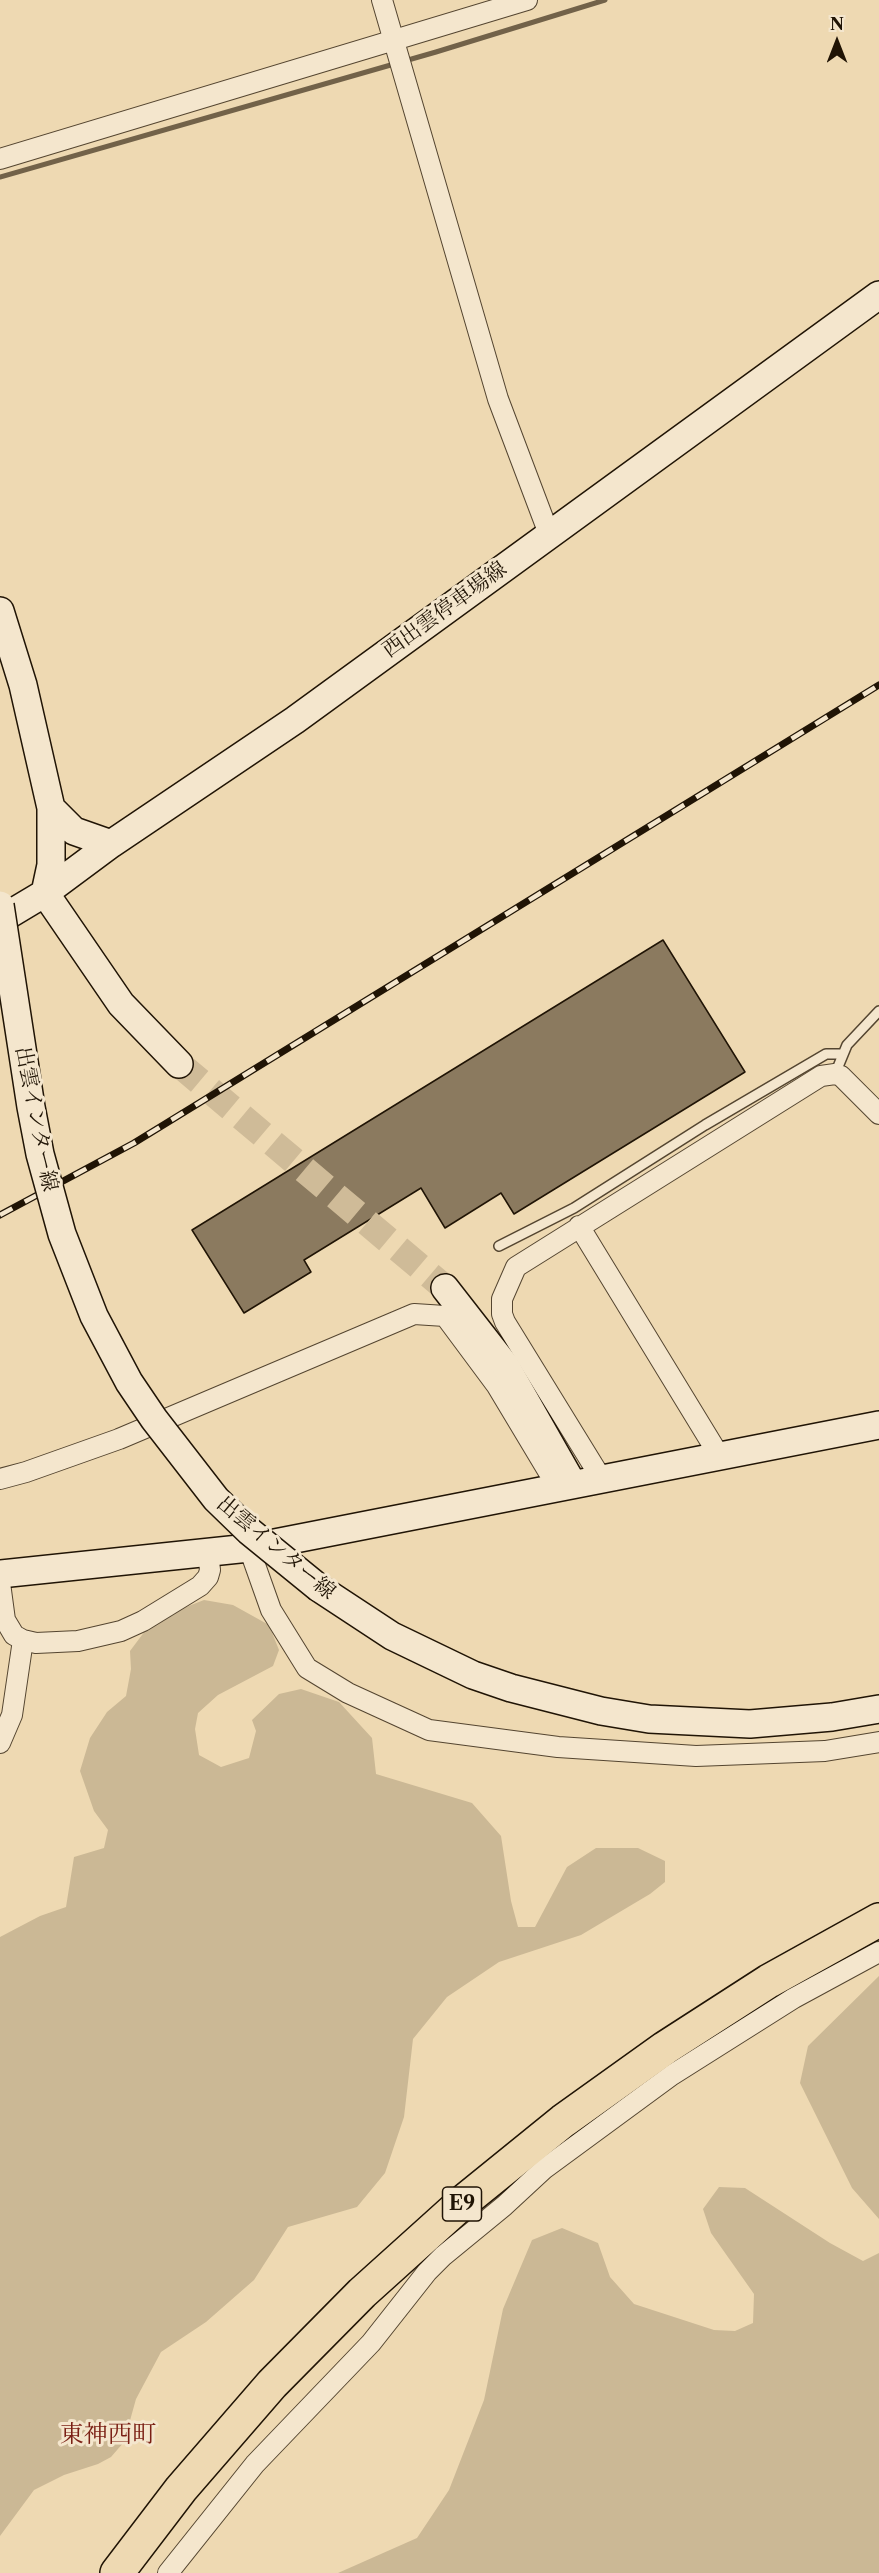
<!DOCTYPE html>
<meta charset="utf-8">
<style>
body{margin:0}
#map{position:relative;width:879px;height:2573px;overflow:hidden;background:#eed9b2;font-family:"Libre Caslon Text",serif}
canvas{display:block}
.north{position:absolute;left:807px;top:12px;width:60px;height:60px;-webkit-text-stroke:4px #f4e6cd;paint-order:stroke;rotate:0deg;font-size:16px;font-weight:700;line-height:24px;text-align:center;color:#201405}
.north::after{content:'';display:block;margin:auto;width:21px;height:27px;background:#201405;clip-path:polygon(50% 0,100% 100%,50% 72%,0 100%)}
</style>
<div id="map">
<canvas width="879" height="2573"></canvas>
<div class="north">N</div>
</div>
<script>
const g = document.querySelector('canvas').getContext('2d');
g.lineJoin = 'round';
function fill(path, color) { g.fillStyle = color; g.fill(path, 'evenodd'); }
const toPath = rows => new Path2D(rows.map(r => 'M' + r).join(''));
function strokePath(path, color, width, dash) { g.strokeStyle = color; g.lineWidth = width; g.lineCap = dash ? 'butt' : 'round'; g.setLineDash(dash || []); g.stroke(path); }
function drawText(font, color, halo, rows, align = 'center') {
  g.font = font + ' "Libre Caslon Text","Noto Serif JP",serif'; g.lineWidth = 6; g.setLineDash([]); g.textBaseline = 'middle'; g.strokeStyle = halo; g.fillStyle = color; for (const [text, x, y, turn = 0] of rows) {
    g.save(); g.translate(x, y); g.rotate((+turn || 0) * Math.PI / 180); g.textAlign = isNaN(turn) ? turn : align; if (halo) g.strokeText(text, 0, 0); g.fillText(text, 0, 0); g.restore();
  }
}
fill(toPath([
 [204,1600,233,1605,269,1625,279,1650,273,1666,218,1695,198,1713,195,1729,199,1755,221,1767,249,1758,256,1731,252,1720,279,1694,301,1689,339,1702,372,1738,376,1774,472,1803,501,1836,511,1901,518,1927,535,1927,567,1867,596,1848,638,1848,665,1861,665,1882,650,1894,581,1935,499,1962,447,1997,413,2039,404,2117,385,2173,357,2207,288,2227,254,2280,206,2322,161,2352,136,2399,124,2442,111,2457,98,2464,64,2475,34,2490,0,2536,0,1937,40,1916,66,1907,74,1857,104,1848,108,1830,94,1811,80,1771,90,1738,107,1712,126,1696,131,1669,130,1651,145,1631,181,1609],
 [879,1976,879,2219,852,2188,800,2083,808,2046],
 [719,2187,745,2188,830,2243,863,2261,879,2253,879,2573,338,2573,417,2538,449,2490,484,2400,503,2309,532,2240,562,2228,598,2243,610,2277,634,2304,714,2330,735,2331,753,2323,754,2294,711,2233,703,2209]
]), '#cbb895');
strokePath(toPath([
 [0,177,436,52,605,0]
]), '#726249', 5);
const building = toPath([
 [663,940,745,1072,514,1214,501,1193,445,1228,421,1188,304,1260,311,1272,244,1313,192,1230,663,940]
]);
fill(building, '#8b7a5f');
strokePath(building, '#201405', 1.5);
strokePath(toPath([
 [179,1064,445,1288]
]), '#cfbb98', 27, [27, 14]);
const lane = toPath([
 [835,1074,847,1045,879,1011],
 [499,1246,574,1208,705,1125,826,1054,841,1054]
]);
const street = toPath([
 [382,0,498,399,549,534],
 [0,159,527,0],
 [579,1226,720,1457],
 [601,1478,505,1322,502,1314,502,1299,516,1267,821,1076,835,1074,841,1076,879,1114],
 [0,1479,26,1472,119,1439,414,1314,445,1316,497,1386,557,1486],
 [249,1548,271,1610,307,1668,348,1693,429,1730,558,1747,696,1756,825,1751,879,1742],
 [0,1583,5,1620,14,1635,23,1640,36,1643,78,1641,121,1631,143,1621,200,1586,208,1577,210,1570,208,1553],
 [0,1743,12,1715,23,1640],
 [168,2573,255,2464,371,2343,427,2272,443,2256,504,2206,544,2169,672,2075,794,1998,879,1952]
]);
const secondary = toPath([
 [0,611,23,685,51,808,51,865,45,893,121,1004,179,1064],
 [51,808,74,831,111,844],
 [0,920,45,893,111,844,295,720,879,295],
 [445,1288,505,1365,572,1483],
 [0,1574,249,1548,879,1425],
 [319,1588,392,1636,473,1675,511,1688,601,1711,649,1719,750,1724,832,1717,879,1709]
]);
const highway = toPath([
 [117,2573,181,2489,272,2384,362,2293,463,2202,563,2121,665,2048,769,1981,879,1920]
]);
strokePath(lane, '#544530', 12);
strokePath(street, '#544530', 22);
strokePath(secondary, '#201405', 30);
strokePath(highway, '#201405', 36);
strokePath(lane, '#f4e6cd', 9);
strokePath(street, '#f4e6cd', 20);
strokePath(secondary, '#f4e6cd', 27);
strokePath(highway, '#eed9b2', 33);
const rail = toPath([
 [0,1215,134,1143,879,685]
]);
strokePath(rail, '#201405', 7);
strokePath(rail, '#f4e6cd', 4.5, [14]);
const secondaryBridge = toPath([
 [0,905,31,1107,40,1154,62,1234,94,1316,129,1382,154,1419,216,1499,249,1531,319,1588]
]);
strokePath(secondaryBridge, '#201405', 30, []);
strokePath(secondaryBridge, '#f4e6cd', 27);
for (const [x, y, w] of [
 [462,2204,39]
]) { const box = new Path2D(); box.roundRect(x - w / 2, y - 17, w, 34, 4.5); g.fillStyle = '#f4e6cd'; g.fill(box); strokePath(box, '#201405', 1.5); }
drawText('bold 20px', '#201405', null, [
 ["E9",462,2204]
]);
drawText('21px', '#201405', '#f4e6cd', [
 ["西出雲停車場線",445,610,-36],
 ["出雲インター線",36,1119,79],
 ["出雲インター線",276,1548,40]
]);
drawText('24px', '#7a1f14', '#f4e6cd', [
 ["東神西町",108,2435]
]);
</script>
